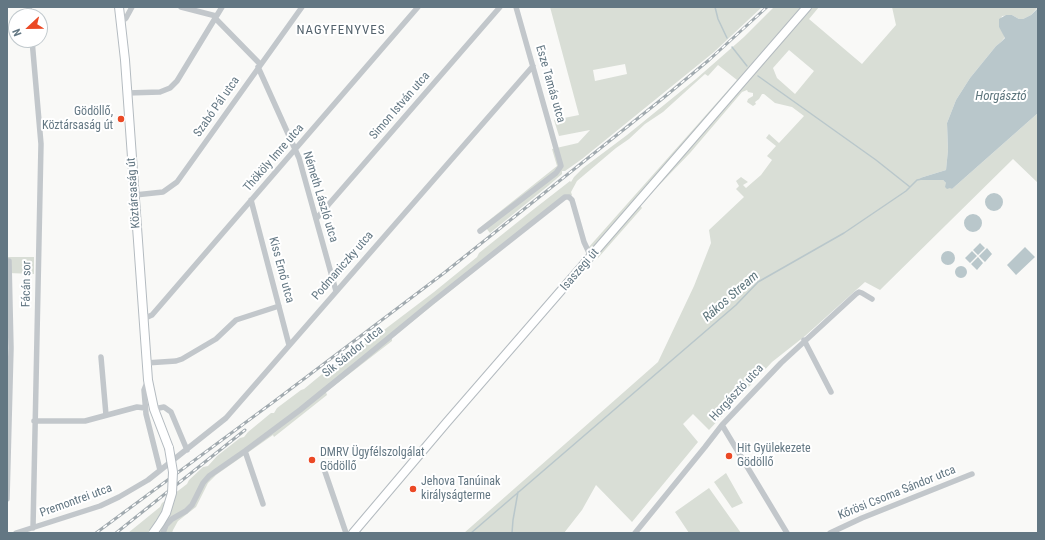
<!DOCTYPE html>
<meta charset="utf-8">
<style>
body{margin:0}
#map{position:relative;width:1045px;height:540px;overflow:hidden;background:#f9f9f7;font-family:"Roboto Condensed",sans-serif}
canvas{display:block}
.frame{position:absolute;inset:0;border:8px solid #637783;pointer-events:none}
.north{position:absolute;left:8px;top:8px;width:40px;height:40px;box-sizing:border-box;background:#fff;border:1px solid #c1c9cd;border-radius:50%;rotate:248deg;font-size:11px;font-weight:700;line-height:16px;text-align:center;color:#637783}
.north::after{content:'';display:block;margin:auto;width:14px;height:18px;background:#eb4925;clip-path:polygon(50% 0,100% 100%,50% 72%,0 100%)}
</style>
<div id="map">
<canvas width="1045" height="540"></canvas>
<div class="frame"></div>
<div class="north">N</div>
</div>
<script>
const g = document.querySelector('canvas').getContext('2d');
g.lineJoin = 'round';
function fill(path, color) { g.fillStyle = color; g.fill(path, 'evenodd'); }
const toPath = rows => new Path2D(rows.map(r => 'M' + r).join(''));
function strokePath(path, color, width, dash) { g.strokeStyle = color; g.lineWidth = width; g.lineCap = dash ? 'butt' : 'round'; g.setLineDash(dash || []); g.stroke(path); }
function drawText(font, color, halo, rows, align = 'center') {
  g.font = font + ' "Roboto Condensed",sans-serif'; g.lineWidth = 4; g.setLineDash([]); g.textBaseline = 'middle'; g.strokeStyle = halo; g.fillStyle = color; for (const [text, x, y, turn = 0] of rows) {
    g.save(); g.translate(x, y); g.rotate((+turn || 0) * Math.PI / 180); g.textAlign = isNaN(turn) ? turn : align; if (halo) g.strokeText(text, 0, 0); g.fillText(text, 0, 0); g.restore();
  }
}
fill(toPath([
 [550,7,762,7,714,52,582,159,565,171,562,171,562,174,548,186,490,233,486,228,478,229,557,166,552,149,578,143,590,130,559,136,554,120,579,115],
 [625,64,627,74,595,81,593,70],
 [774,7,819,7,809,19,862,64,896,25,892,7,1038,7,1031,15,1023,19,1019,19,1012,15,1002,16,999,26,1005,37,1001,42,996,46,970,78,956,100,947,123,948,150,946,170,920,178,922,180,943,180,952,189,1038,113,1038,183,1013,159,880,290,865,282,805,336,772,362,709,430,693,414,683,424,698,442,632,522,596,485,582,510,564,533,464,533,658,362,694,286,711,243,709,230,744,197,736,189,739,186,736,181,741,177,748,182,743,185,746,188,761,175,772,160,767,156,776,146,766,138,769,134,779,143,804,116,792,107,775,103,764,94,762,94,759,99,755,102,756,104,753,106,747,102,748,99,753,96,753,93,748,92,747,90,742,92,690,153,640,205,642,208,598,258,588,248,737,80,718,65,708,76,705,74,663,112,645,124,629,139,616,148,577,181,571,192,572,195,562,201,392,338,392,341,326,392,327,395,274,437,273,435,216,475,208,483,196,507,178,521,173,530,172,533,128,533,160,507,162,503,187,484,189,480,203,467,208,466,217,456,240,438,244,437,248,432,271,413,274,413,277,408,301,390,304,389,327,370,336,365,344,358,347,358,434,292,477,257,479,253,534,209,570,181,571,182,574,177,583,168,627,135,696,79,744,37],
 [789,50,814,71,795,94,777,78,773,68],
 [7,257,34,257,34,274,8,273,10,312,7,314],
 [726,473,743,503,732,508,714,482],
 [709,488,741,533,689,533,675,512]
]), '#d9ded6');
fill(toPath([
 [1038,8,1038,113,952,189,950,188,947,189,945,187,946,183,943,180,921,180,920,178,946,170,948,150,947,123,956,100,970,78,996,46,1001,42,1005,38,999,27,999,19,1006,15,1012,15,1019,19,1023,19,1031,15],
 '985 202a9 9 0 1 1 18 0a9 9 0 1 1-18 0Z',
 '964 223a9 9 0 1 1 18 0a9 9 0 1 1-18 0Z',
 [980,243,985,248,978,255,973,250],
 [1025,247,1035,257,1016,275,1007,265],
 [987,248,992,254,985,262,979,256],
 '941 258a7 7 0 1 1 14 0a7 7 0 1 1-14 0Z',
 [972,251,977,256,970,263,965,258],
 [978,257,983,263,977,270,971,264],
 '955 272a6 6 0 1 1 12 0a6 6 0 1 1-12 0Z'
]), '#b9c7cb');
strokePath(toPath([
 [715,7,718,19,727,38],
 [732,47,747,66],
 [758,76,876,160,910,187],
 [471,533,736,305,758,282,844,233,906,191,917,180,922,179],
 [512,533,513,520,518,492]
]), '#b9c7cb', 1.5);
const secondary = toPath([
 [119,7,125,60,148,380,154,409,169,448],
 [353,533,447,422,807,7]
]);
strokePath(secondary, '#b4bbc0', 10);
strokePath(toPath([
 [29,7,30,16],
 [181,7,216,16],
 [215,18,260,64],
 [121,22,126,18,132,7],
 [32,40,41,144,33,528],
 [258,67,299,158,336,291],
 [127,93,160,92,170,88,177,81,222,7],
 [135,195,163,192,177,182,302,7],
 [251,200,289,345],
 [316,219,500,7],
 [480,231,556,173,561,166,516,7],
 [143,319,152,315,418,7],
 [804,340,831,392],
 [101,357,106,415],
 [146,363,176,361,182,359,216,339,236,320,279,306],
 [148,380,144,390,146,414,160,470],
 [154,409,164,407,171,412,187,450],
 [34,421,85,421,137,407,145,408],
 [722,425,787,533],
 [245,451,263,504],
 [323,466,346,533],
 [7,499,11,348,9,261],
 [16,533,100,506,119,497,148,480,226,418,533,66],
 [163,533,166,525,172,519,186,511,192,505,203,483,209,476,245,451,300,410,363,359,431,303,565,197,569,197,572,200,584,242,591,257],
 [635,533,705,447,722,425,781,363,856,294,859,292,862,293,872,299],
 [830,533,862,518,972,474]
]), '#c2c7cb', 5.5);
strokePath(secondary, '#fff', 8);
const rail = toPath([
 [96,533,276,400,444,273,662,99,709,60,767,7],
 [116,533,245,430]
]);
strokePath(rail, '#a1aaaf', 3);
strokePath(rail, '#fff', 1.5, [4.5]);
const secondaryBridge = toPath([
 [153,533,160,523,166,513,172,493,173,472,169,448]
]);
strokePath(secondaryBridge, '#b4bbc0', 10, []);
strokePath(secondaryBridge, '#fff', 8);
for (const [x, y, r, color] of [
 [121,119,4,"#eb4925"],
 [729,456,4,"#eb4925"],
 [312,460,4,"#eb4925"],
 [413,489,4,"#eb4925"]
]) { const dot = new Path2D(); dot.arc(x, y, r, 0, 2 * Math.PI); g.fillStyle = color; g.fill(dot); strokePath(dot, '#fff', 1.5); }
drawText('12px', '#637783', '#fff', [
 ["Esze Tamás utca",550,84,74],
 ["Simon István utca",400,106,-49],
 ["Szabó Pál utca",217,107,-55],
 ["Thököly Imre utca",274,158,-49],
 ["Köztársaság út",134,193,-94],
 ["Németh László utca",320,197,73],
 ["Podmaniczky utca",343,266,-49],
 ["Kiss Ernő utca",281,270,75],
 ["Isaszegi út",580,270,-49],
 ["Fácán sor",27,284,-89],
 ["Sík Sándor utca",353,352,-39],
 ["Horgásztó utca",737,393,-47],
 ["Kőrösi Csoma Sándor utca",897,493,-22],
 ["Premontrei utca",76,501,-20]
]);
drawText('12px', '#637783', '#fff', [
 ["Gödöllő,",113,112,"right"],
 ["Köztársaság út",113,126,"right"],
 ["Hit Gyülekezete",737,449],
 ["Gödöllő",737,463],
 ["DMRV Ügyfélszolgálat",320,453],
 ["Gödöllő",320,467],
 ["Jehova Tanúinak",421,482],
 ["királyságterme",421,496]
], 'left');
g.letterSpacing = '1px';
drawText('13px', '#55646e', '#fff', [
 ["NAGYFENYVES",341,31]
]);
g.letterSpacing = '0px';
drawText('italic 13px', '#5e767d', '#fff', [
 ["Horgásztó",1001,97],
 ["Rákos Stream",731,297,-41]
]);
</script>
